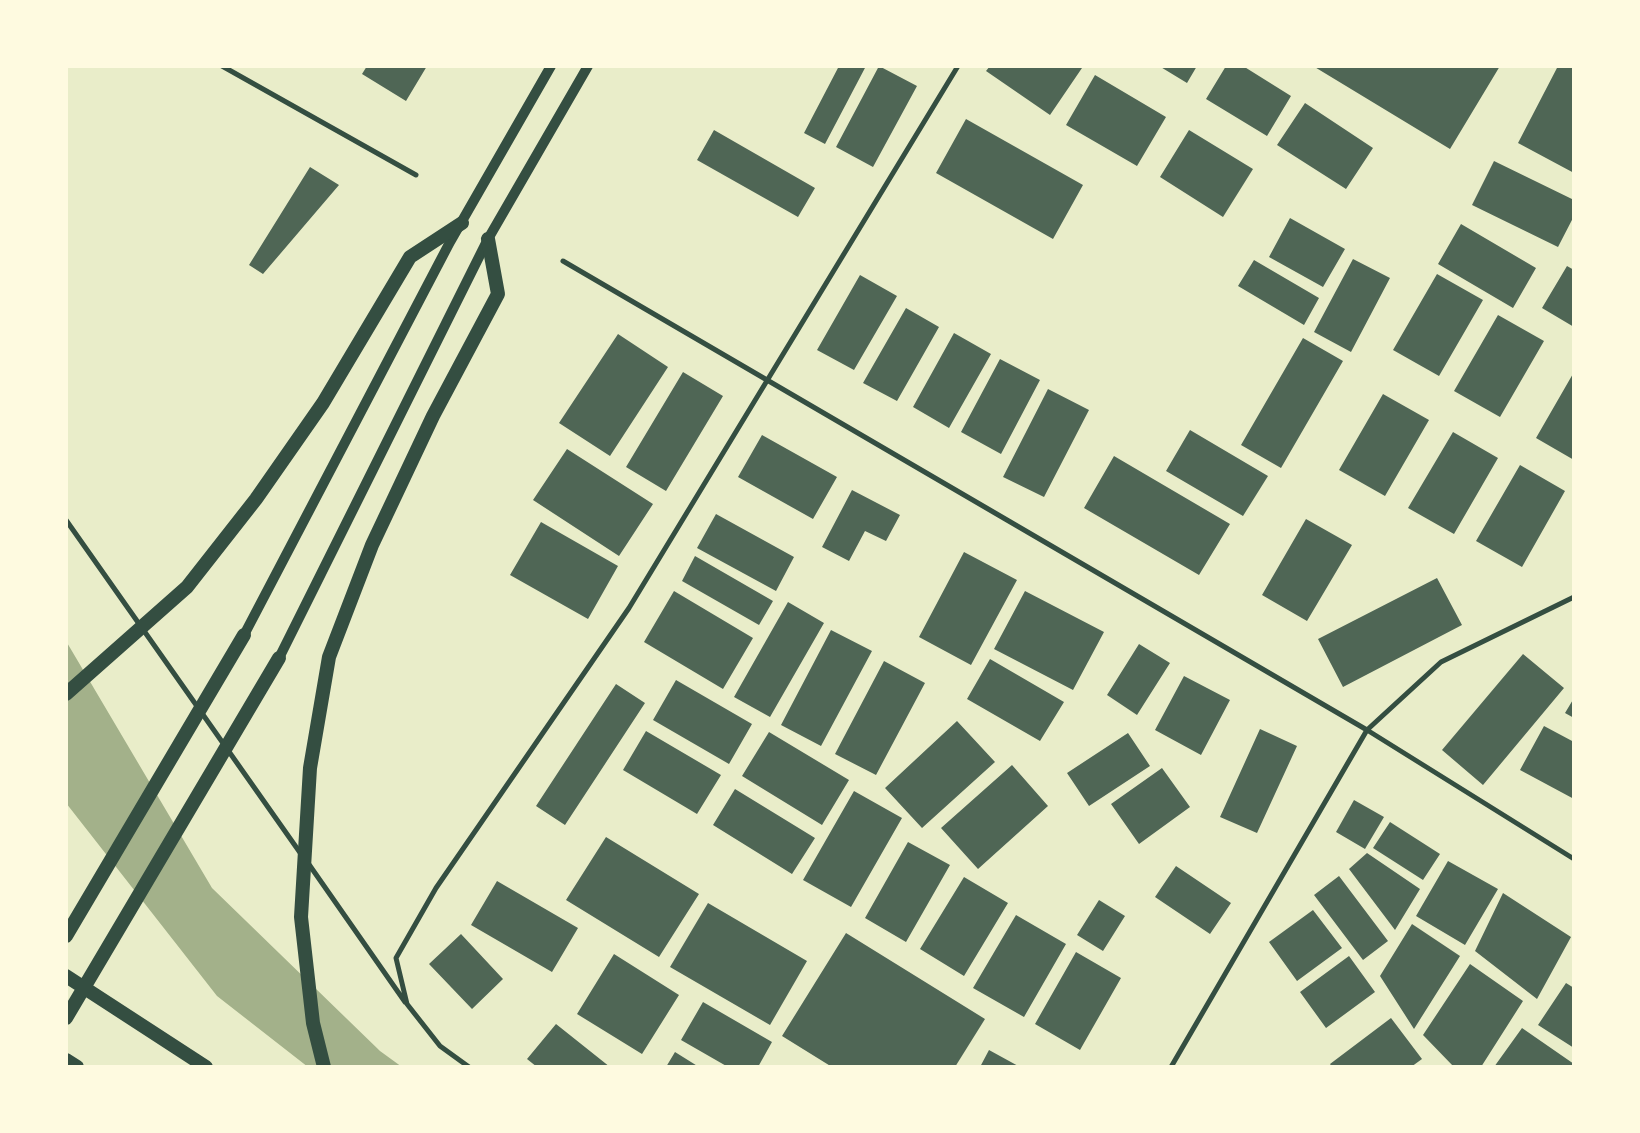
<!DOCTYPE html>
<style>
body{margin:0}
#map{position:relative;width:1640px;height:1133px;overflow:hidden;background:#e9edc9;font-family:"PT Sans",sans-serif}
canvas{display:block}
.frame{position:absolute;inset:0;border:68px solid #fefae0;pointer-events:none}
</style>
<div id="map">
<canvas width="1640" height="1133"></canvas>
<div class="frame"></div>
</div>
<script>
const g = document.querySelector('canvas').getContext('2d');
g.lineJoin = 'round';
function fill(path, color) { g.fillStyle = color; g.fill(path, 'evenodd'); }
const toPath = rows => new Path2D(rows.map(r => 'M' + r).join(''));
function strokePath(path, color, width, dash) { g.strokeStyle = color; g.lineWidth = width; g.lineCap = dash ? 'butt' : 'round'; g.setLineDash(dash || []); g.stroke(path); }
fill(toPath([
 [66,641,212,888,380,1051,402,1067,308,1067,217,996,66,803]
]), '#a3b18a');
fill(toPath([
 [367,66,427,66,406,101,362,74],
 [839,66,866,66,825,144,804,133],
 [879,66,917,86,873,167,836,147],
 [990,66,1080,66,1082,68,1050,115,986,71],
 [1159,66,1197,66,1187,83],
 [1226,66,1243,66,1291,96,1267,136,1206,99],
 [1313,66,1500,66,1450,149],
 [1558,66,1574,66,1574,173,1518,143],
 [1095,75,1166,117,1137,166,1066,125],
 [1305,103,1373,148,1346,189,1277,145],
 [966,119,1083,185,1053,239,936,173],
 [714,130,815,188,798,217,697,160],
 [1189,130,1253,169,1223,217,1160,177],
 [1494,161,1574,200,1574,216,1558,247,1472,205],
 [310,167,339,185,263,274,249,265],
 [1290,218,1345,249,1323,287,1269,257],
 [1461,224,1536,268,1513,308,1438,264],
 [1353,259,1390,278,1351,352,1314,332],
 [1254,260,1319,298,1304,325,1238,286],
 [1567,266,1574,270,1574,327,1542,308],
 [1437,274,1483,300,1439,376,1393,350],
 [860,275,897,296,854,370,817,350],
 [906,308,939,327,897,401,863,383],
 [1498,315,1544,341,1500,417,1454,391],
 [954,333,991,354,949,428,913,407],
 [618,334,668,367,610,456,559,423],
 [1303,338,1343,361,1281,468,1241,445],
 [1000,359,1040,380,1001,454,961,432],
 [683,372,723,396,666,491,626,467],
 [1574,372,1574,460,1536,438],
 [1048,389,1089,410,1044,497,1003,477],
 [1383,394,1429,420,1385,496,1339,470],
 [1190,430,1268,476,1243,516,1166,471],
 [1453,432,1498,458,1454,534,1408,508],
 [762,435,837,477,813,519,738,477],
 [567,449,653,504,619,556,533,500],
 [1114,456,1230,524,1199,575,1084,508],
 [1520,465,1565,491,1522,567,1476,541],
 [852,490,900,515,886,541,865,531,849,561,822,547],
 [716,514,794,557,776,591,697,548],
 [1306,519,1352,545,1307,621,1262,595],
 [541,522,618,566,588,619,510,575],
 [964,552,1017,580,971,665,919,637],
 [695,556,773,601,759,625,682,581],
 [1437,578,1462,625,1343,687,1318,639],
 [674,591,753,638,723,689,644,642],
 [1025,591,1104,632,1073,690,994,649],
 [788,602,824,623,770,717,734,697],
 [831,630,872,651,821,746,781,725],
 [1139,644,1170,663,1137,715,1107,695],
 [1523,654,1564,688,1483,785,1442,750],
 [990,659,1064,702,1040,741,967,699],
 [884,661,925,683,876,775,835,754],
 [1184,676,1230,700,1201,755,1155,730],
 [676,680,752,724,729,764,653,720],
 [616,684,645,703,565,825,536,806],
 [1574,698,1574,718,1565,713],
 [957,721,995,762,922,828,885,788],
 [1544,726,1574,742,1574,799,1520,770],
 [1260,729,1297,746,1257,833,1220,817],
 [646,731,721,775,697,814,623,770],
 [769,732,849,780,822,825,742,776],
 [1128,733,1150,766,1089,806,1067,773],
 [1012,765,1048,806,978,869,941,828],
 [1162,768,1190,807,1139,844,1111,804],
 [735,789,815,838,792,874,713,825],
 [854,791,902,818,851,907,803,880],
 [1354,800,1384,817,1365,849,1336,832],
 [1390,822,1440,854,1423,880,1373,848],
 [606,837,699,894,659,957,566,900],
 [908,842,950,865,906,942,865,918],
 [1367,853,1420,889,1395,930,1349,869],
 [1448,861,1498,889,1465,945,1416,916],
 [1176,866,1231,903,1210,934,1155,897],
 [1339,876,1388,941,1363,960,1314,895],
 [964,877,1008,903,964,976,920,949],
 [497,881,578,928,552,972,471,925],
 [1503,893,1571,937,1537,999,1475,951],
 [1099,900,1125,916,1103,951,1077,935],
 [708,903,807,961,770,1025,670,967],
 [1313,910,1342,948,1297,981,1269,942],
 [1016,915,1066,944,1024,1017,973,988],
 [1412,924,1460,956,1414,1029,1380,976],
 [846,933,985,1019,955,1067,832,1067,782,1036],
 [461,934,503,979,472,1009,429,964],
 [1076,952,1121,978,1080,1050,1035,1024],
 [614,954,679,995,642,1054,577,1014],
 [1349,956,1375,992,1326,1028,1300,992],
 [1470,964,1523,1001,1481,1067,1454,1067,1423,1035],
 [1566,983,1574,988,1574,1048,1538,1025],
 [703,1002,772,1042,758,1067,728,1067,681,1040],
 [1391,1018,1422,1059,1411,1067,1332,1067,1330,1064],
 [556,1024,610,1067,537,1067,527,1059],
 [1522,1028,1574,1064,1574,1067,1494,1067],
 [989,1050,1020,1067,980,1067],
 [675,1052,699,1067,666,1067]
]), '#4f6655');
strokePath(toPath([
 [222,66,416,175],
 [563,261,1367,730,1574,859],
 [66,520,301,854],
 [308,863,405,1002],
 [469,1067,440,1046,407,1004,396,958,436,888,629,608,958,66],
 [1171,1067,1367,730,1441,662,1574,597]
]), '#344e41', 5);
strokePath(toPath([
 [244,635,450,242,551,66],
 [279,658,488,239,588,66]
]), '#344e41', 10);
strokePath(toPath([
 [66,694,187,587,256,499,323,403,410,257,462,223],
 [66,936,244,635],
 [66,976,206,1067],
 [66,1018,279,658],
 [66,1060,77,1067],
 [324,1067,313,1023,301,917,310,768,329,657,372,545,433,416,498,294,488,239]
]), '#344e41', 14);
</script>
